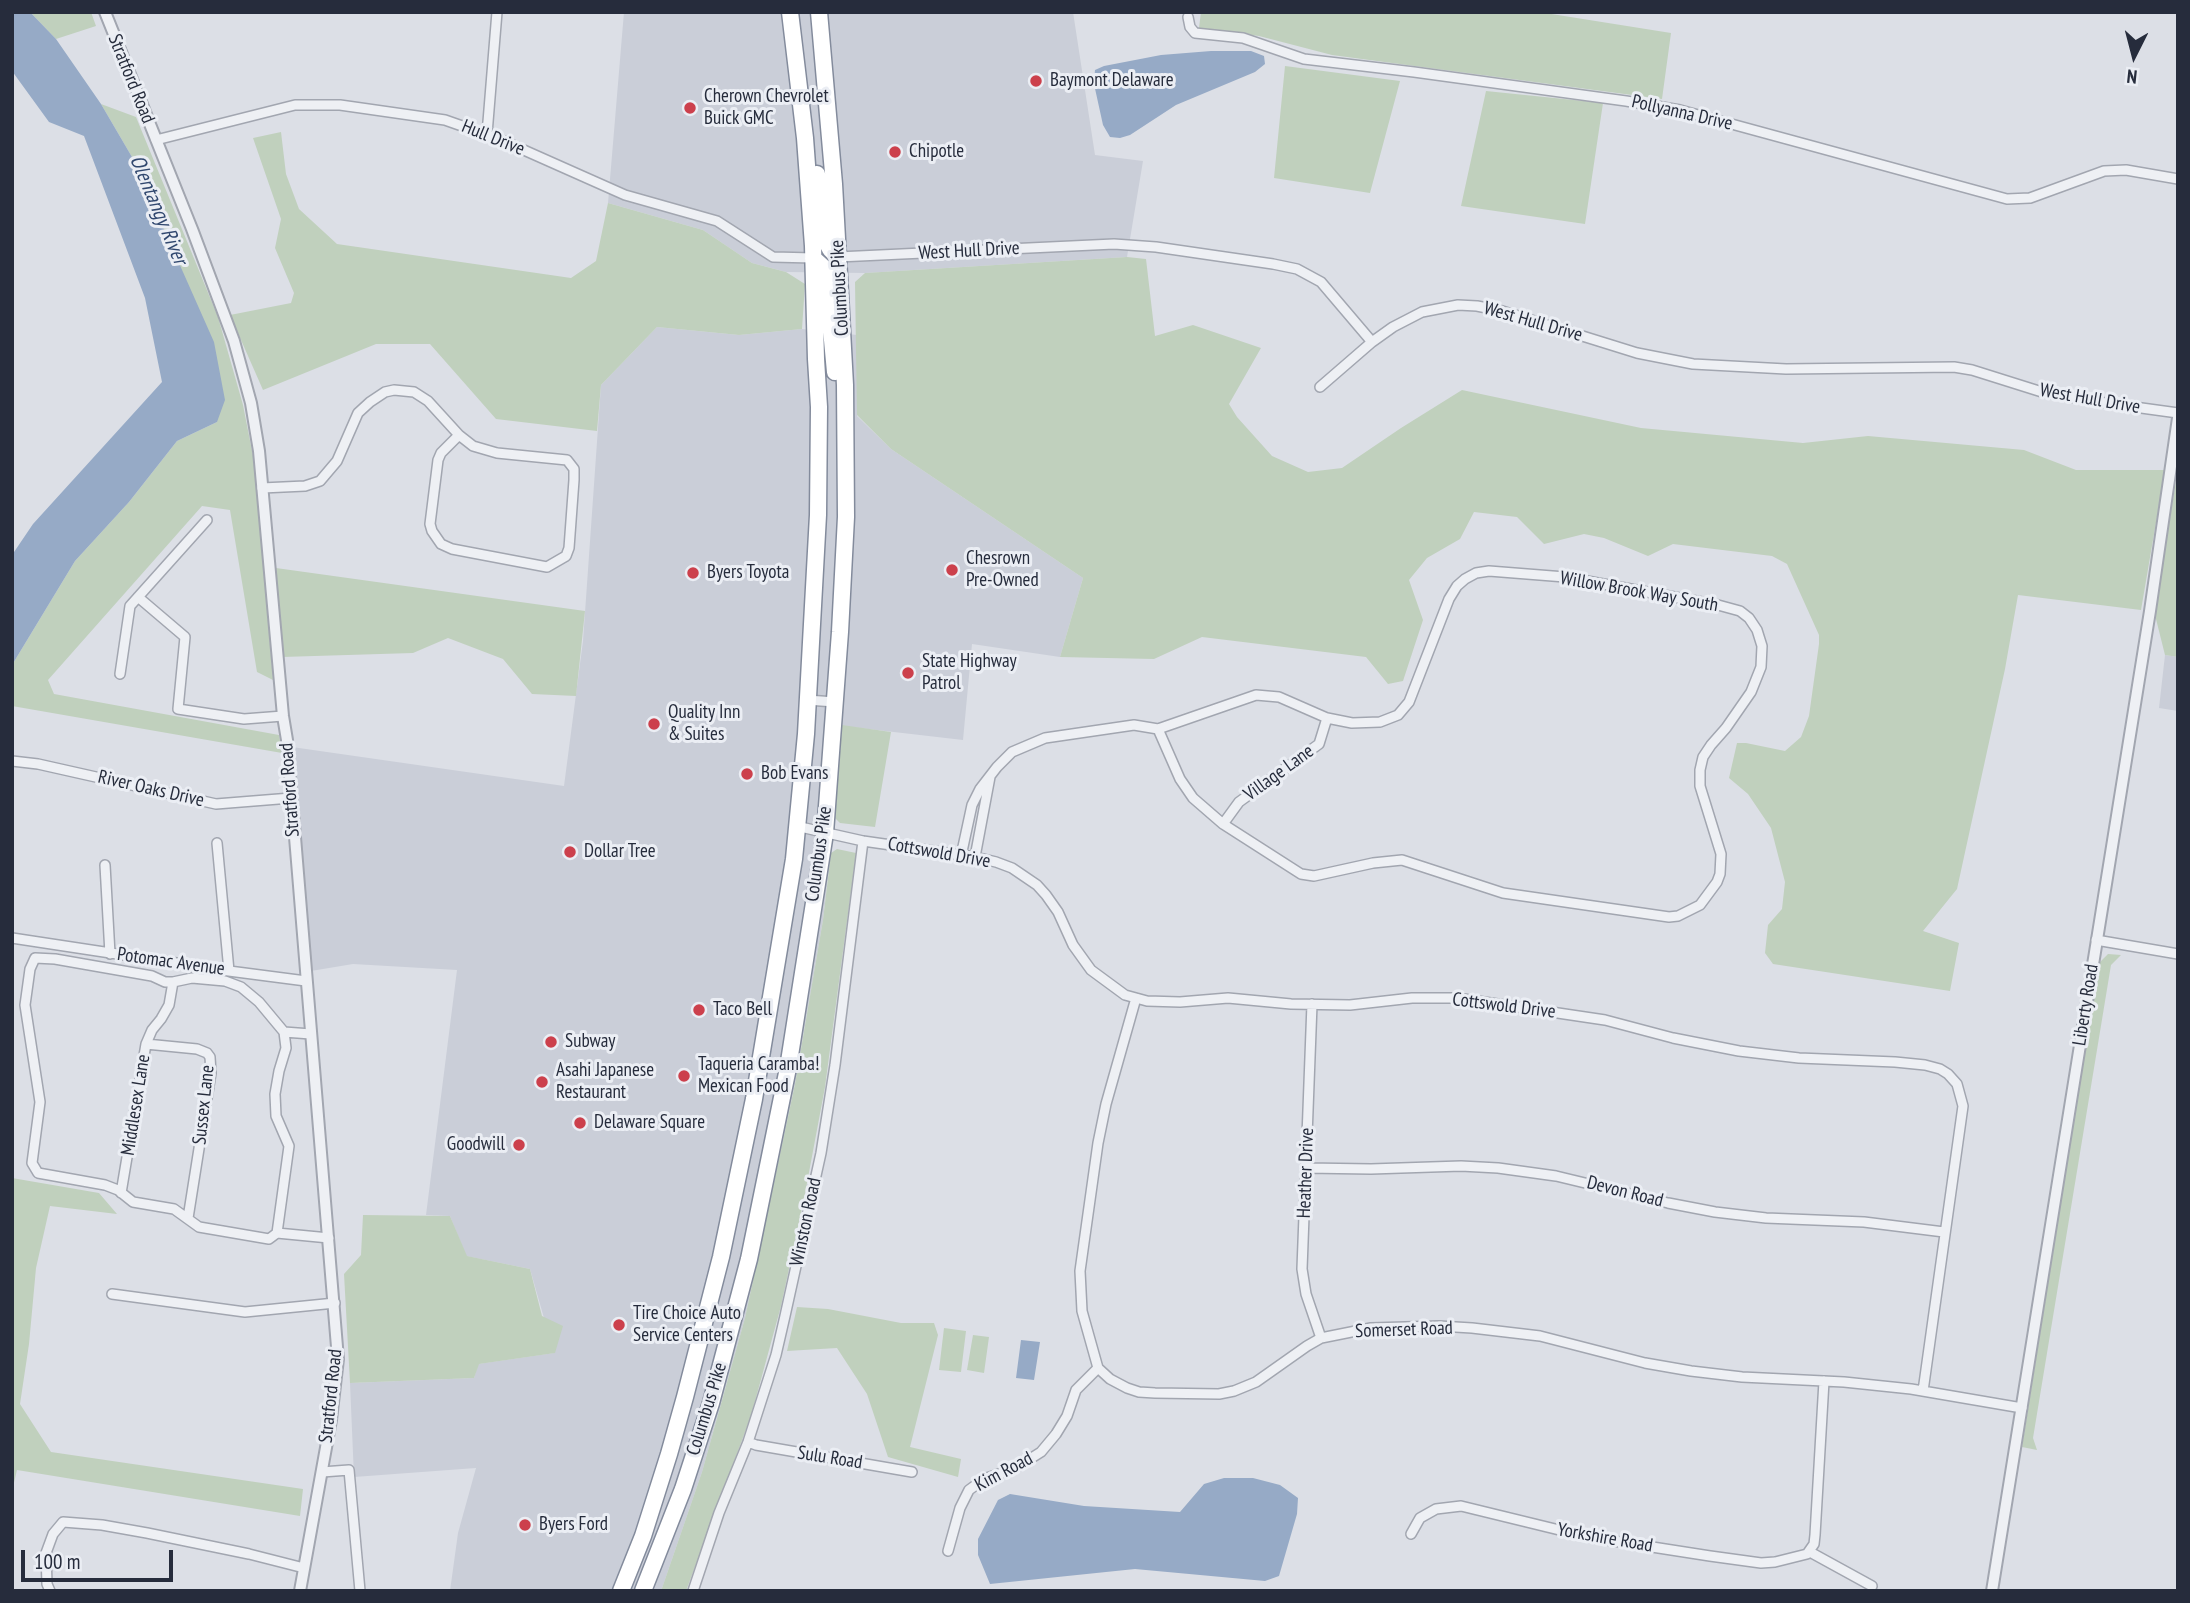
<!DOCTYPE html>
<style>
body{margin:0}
#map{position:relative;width:2190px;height:1603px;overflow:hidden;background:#dcdfe6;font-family:"PT Sans Narrow",sans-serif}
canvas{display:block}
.frame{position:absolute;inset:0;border:14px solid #262c3c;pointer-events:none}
.north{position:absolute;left:2099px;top:21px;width:70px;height:70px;-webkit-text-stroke:5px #ebeef4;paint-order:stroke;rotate:186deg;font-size:19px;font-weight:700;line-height:28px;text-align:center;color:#262c3c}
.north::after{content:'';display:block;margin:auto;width:24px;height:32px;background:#262c3c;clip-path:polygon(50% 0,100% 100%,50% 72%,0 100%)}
.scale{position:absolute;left:21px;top:1550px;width:152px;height:32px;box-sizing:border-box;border:4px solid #262c3c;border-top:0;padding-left:9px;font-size:21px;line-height:24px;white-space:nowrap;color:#262c3c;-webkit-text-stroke:5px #ebeef4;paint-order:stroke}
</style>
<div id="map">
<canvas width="2190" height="1603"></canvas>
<div class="frame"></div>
<div class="north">N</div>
<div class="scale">100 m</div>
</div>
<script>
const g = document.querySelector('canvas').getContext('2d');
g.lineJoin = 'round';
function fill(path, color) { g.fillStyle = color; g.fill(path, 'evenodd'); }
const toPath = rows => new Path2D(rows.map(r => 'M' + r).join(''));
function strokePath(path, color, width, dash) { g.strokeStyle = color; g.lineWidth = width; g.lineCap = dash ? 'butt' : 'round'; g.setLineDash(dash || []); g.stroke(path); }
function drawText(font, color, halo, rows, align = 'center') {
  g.font = font + ' "PT Sans Narrow",sans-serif'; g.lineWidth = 6; g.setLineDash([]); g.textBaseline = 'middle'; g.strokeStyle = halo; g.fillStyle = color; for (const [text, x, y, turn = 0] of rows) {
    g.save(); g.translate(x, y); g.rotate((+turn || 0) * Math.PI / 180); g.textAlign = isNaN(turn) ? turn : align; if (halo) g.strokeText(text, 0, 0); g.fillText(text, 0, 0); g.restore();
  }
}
fill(toPath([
 [624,12,1073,12,1095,155,1143,161,1127,257,865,273,786,272,752,263,703,230,608,203],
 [657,327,739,335,802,329,857,335,857,416,891,449,1083,578,1060,657,972,644,963,740,842,726,835,818,823,920,795,1084,745,1318,702,1472,661,1591,450,1591,458,1533,476,1468,354,1477,350,1383,474,1378,478,1364,554,1353,530,1269,466,1256,450,1216,426,1215,457,970,353,964,311,971,292,747,564,786,583,641,601,385],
 [2165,655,2178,657,2178,711,2159,708]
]), '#caced8');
fill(toPath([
 [30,12,91,12,96,26,56,39],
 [1201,12,1539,12,1671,33,1662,99,1332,55,1259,36,1199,28],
 [1285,66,1400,81,1370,193,1274,178],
 [1486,91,1603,103,1585,224,1461,206],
 [101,104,136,117,218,317,243,405,255,466,273,680,257,672,230,510,202,506,48,680,54,694,279,735,282,753,12,706,12,665,75,561,129,502,177,441,217,422,132,157],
 [281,132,286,174,299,209,337,244,571,278,596,261,608,203,703,230,752,263,786,272,805,284,802,329,739,335,657,327,601,385,597,431,496,419,430,344,376,344,263,390,230,315,291,303,294,293,275,248,281,219,253,138],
 [1127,257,1146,259,1155,336,1193,325,1261,348,1229,404,1237,417,1272,456,1308,472,1342,468,1401,428,1462,390,1641,428,1803,443,1868,436,2024,450,2076,470,2165,470,2141,610,2018,595,2005,669,1957,889,1923,931,1959,943,1950,991,1773,964,1765,953,1768,925,1782,909,1785,882,1771,828,1748,794,1729,778,1737,743,1746,743,1785,751,1801,737,1809,716,1819,644,1819,635,1787,564,1772,556,1673,544,1648,556,1604,538,1584,534,1544,544,1517,517,1474,512,1460,539,1427,558,1409,580,1423,620,1403,681,1388,684,1366,657,1202,637,1154,659,1060,657,1083,578,891,449,857,415,855,282,865,273],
 [2178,470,2178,657,2165,655,2154,611],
 [276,568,585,611,576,696,532,694,503,659,448,638,413,653,282,657],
 [842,725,891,732,875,827,840,823,835,818],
 [837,849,856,853,825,1087,804,1199,781,1306,751,1416,686,1591,661,1591,702,1472,745,1318,795,1084,823,920,831,853],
 [2108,954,2121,955,2111,965,2033,1438,2037,1450,2022,1447,2099,963],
 [12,1178,99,1193,117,1214,50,1206,36,1268,29,1344,20,1404,51,1452,303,1489,300,1516,17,1470,12,1491],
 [363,1215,450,1216,467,1256,530,1269,542,1316,563,1326,555,1353,479,1364,474,1378,350,1383,344,1274,361,1255],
 [797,1307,828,1309,901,1323,934,1323,938,1335,910,1447,961,1459,958,1477,888,1457,867,1394,837,1348,787,1351],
 [944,1328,966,1331,961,1372,939,1370],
 [973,1335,989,1337,984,1373,967,1370]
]), '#c0d0bd');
fill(toPath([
 [12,12,30,12,56,39,101,104,132,157,214,342,225,400,217,422,177,441,129,502,75,561,12,665,12,555,33,524,162,382,145,298,84,136,49,122,12,71],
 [1211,51,1251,51,1264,56,1265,64,1255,72,1176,105,1130,135,1120,138,1110,137,1103,125,1094,84,1095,70,1104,66,1161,55],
 [1021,1340,1040,1342,1034,1380,1016,1378],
 [1224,1478,1253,1478,1280,1485,1298,1498,1297,1514,1279,1576,1265,1581,1135,1569,990,1584,978,1555,978,1539,998,1500,1010,1494,1084,1506,1180,1512,1204,1484]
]), '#96aac6');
const minor = toPath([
 [1188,17,1190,27,1195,33,1243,38,1304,59,1414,72,1626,101,1680,110,2007,199,2030,198,2104,171,2126,170,2178,179],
 [487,134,497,12],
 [156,140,295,105,340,105,445,120,499,139,625,195,717,221,773,257,813,258],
 [838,257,1114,244,1156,247,1273,264,1297,269,1321,282,1372,342],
 [1320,387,1372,342,1393,327,1422,312,1458,305,1477,306,1502,311,1637,353,1693,364,1786,369,1954,367,1972,370,2042,392,2105,403,2178,413],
 [262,488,305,486,320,481,337,461,358,413,370,402,385,392,394,390,414,392,428,401,459,435,473,446,497,453,567,460,574,469,574,480,569,548,566,556,547,567,452,549,441,544,432,531,430,524,438,460,441,453,459,435],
 [138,597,185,637,178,709,244,719,283,716],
 [120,674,130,606,207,520],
 [807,700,835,702],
 [12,761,38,764,216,804,291,798],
 [1223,824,1239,802,1319,744,1327,718],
 [796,826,863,841,975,857,996,862,1012,868,1037,885,1046,895,1058,912,1073,945,1091,970,1125,995,1147,1001,1180,1002,1228,998,1291,1004,1350,1005,1412,998,1457,998,1605,1020,1673,1038,1739,1051,1799,1058,1895,1062,1925,1065,1940,1069,1948,1074,1957,1084,1963,1106,1923,1391],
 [217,843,229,971],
 [961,856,972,805,980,789,997,767,1012,752,1045,738,1134,725,1158,729,1256,695,1279,697,1327,718,1352,723,1380,722,1398,715,1409,702,1449,599,1457,586,1465,579,1476,573,1489,571,1565,577,1718,605,1740,611,1749,618,1757,630,1762,646,1761,667,1751,692,1726,728,1711,745,1703,757,1700,770,1700,786,1721,854,1720,874,1717,882,1700,905,1678,916,1669,917,1503,893,1402,860,1373,863,1314,876,1301,874,1223,824,1193,798,1180,779,1158,729],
 [975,857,990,777],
 [105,865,110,954],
 [12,938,229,971,306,981],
 [2096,940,2178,954],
 [1136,998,1106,1104,1098,1143,1080,1271,1082,1311,1098,1368,1110,1379,1127,1388,1139,1392,1155,1393,1219,1394,1234,1391,1256,1382,1307,1346,1321,1338,1371,1328,1439,1326,1472,1328,1540,1336,1645,1363,1691,1371,1742,1377,1844,1382,1911,1389,2022,1408],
 [1312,1004,1302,1269,1306,1294,1321,1338],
 [284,1032,311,1034],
 [146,1044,197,1049,207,1053,210,1057,211,1073,188,1218],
 [1306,1168,1371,1169,1461,1166,1498,1168,1556,1176,1668,1203,1715,1212,1766,1218,1864,1222,1944,1232],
 [121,1193,146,1044,152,1030,161,1019,169,1005,173,982],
 [277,1233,289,1146,276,1116,275,1094,279,1071,286,1048,284,1032,259,1002,241,987,225,981,192,978,173,982,165,982,152,976,55,959,35,958,30,969,25,1005,40,1102,32,1163,38,1173,105,1185,118,1190,133,1202,174,1209,199,1227,269,1239,277,1233,329,1238],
 [112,1294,245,1312,335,1303],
 [748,1442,756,1445,912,1472],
 [322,1472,349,1470,360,1591],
 [1411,1534,1420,1518,1436,1509,1461,1506,1588,1537,1710,1556,1761,1563,1775,1562,1807,1554,1814,1544,1815,1535,1824,1381],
 [948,1551,960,1508,969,1490,984,1479,1014,1469,1041,1452,1056,1434,1067,1416,1076,1390,1098,1368],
 [1810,1552,1872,1586],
 [50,1591,47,1584,46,1553,53,1534,63,1522,102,1525,147,1533,249,1554,304,1568],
 [693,1591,719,1513,748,1442,776,1355,785,1316,821,1153,835,1065,863,841]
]);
const tertiary = toPath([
 [105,12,192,229,234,341,251,403,259,451,283,716,287,740,338,1359,331,1420,300,1591],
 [1992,1591,2150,611,2178,418]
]);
const trunk = toPath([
 [817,174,825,239,830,249,838,257],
 [813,258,822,266,826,275,835,372],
 [621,1591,643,1536,669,1454,685,1397,721,1257,754,1099,794,859,806,734,812,624,818,515,819,407,816,359,813,246,805,138,790,12],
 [643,1591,683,1489,711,1403,749,1259,788,1068,825,833,840,632,846,517,845,385,834,184,819,12]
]);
strokePath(minor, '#a2a6b0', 12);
strokePath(tertiary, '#a2a6b0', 14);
strokePath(trunk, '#838b9c', 19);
strokePath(minor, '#eef0f4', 9);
strokePath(tertiary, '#eef0f4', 10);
strokePath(trunk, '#fff', 16);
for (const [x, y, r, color] of [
 [1036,81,7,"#cc404c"],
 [690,108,7,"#cc404c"],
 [895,152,7,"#cc404c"],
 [952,570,7,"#cc404c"],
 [693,573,7,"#cc404c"],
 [908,673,7,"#cc404c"],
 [654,724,7,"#cc404c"],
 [747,774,7,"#cc404c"],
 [570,852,7,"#cc404c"],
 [699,1010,7,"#cc404c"],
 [551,1042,7,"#cc404c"],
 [684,1076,7,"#cc404c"],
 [542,1082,7,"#cc404c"],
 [580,1123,7,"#cc404c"],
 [519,1145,7,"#cc404c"],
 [619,1325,7,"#cc404c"],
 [525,1525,7,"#cc404c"]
]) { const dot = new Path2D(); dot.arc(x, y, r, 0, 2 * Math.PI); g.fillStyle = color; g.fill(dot); strokePath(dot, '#ebeef4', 2.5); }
drawText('19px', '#262c3c', '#ebeef4', [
 ["Stratford Road",131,79,68],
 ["Pollyanna Drive",1682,113,13],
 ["Hull Drive",493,138,22],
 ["West Hull Drive",969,251,-3],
 ["Columbus Pike",840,288,-93],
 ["West Hull Drive",1533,322,16],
 ["West Hull Drive",2090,399,10],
 ["Willow Brook Way South",1639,592,10],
 ["Village Lane",1279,773,-36],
 ["River Oaks Drive",151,789,13],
 ["Stratford Road",290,790,-94],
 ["Cottswold Drive",939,853,10],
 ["Columbus Pike",819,854,-82],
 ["Potomac Avenue",171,962,8],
 ["Liberty Road",2086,1005,-81],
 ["Cottswold Drive",1504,1006,7],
 ["Middlesex Lane",136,1105,-81],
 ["Sussex Lane",204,1105,-84],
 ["Heather Drive",1306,1173,-88],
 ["Devon Road",1625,1192,14],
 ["Winston Road",806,1222,-78],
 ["Somerset Road",1404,1330,-2],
 ["Stratford Road",331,1396,-84],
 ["Columbus Pike",707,1409,-73],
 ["Sulu Road",830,1458,9],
 ["Kim Road",1004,1472,-28],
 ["Yorkshire Road",1605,1538,10]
]);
drawText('19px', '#262c3c', '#ebeef4', [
 ["Baymont Delaware",1050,81],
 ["Cherown Chevrolet",704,97],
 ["Buick GMC",704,119],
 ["Chipotle",909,152],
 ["Chesrown",966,559],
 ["Pre-Owned",966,581],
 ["Byers Toyota",707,573],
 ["State Highway",922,662],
 ["Patrol",922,684],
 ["Quality Inn",668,713],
 ["& Suites",668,735],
 ["Bob Evans",761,774],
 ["Dollar Tree",584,852],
 ["Taco Bell",713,1010],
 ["Subway",565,1042],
 ["Taqueria Caramba!",698,1065],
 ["Mexican Food",698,1087],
 ["Asahi Japanese",556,1071],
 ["Restaurant",556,1093],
 ["Delaware Square",594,1123],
 ["Goodwill",505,1145,"right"],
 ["Tire Choice Auto",633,1314],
 ["Service Centers",633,1336],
 ["Byers Ford",539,1525]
], 'left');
drawText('italic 21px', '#31486f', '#ebeef4', [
 ["Olentangy River",158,210,67]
]);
</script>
